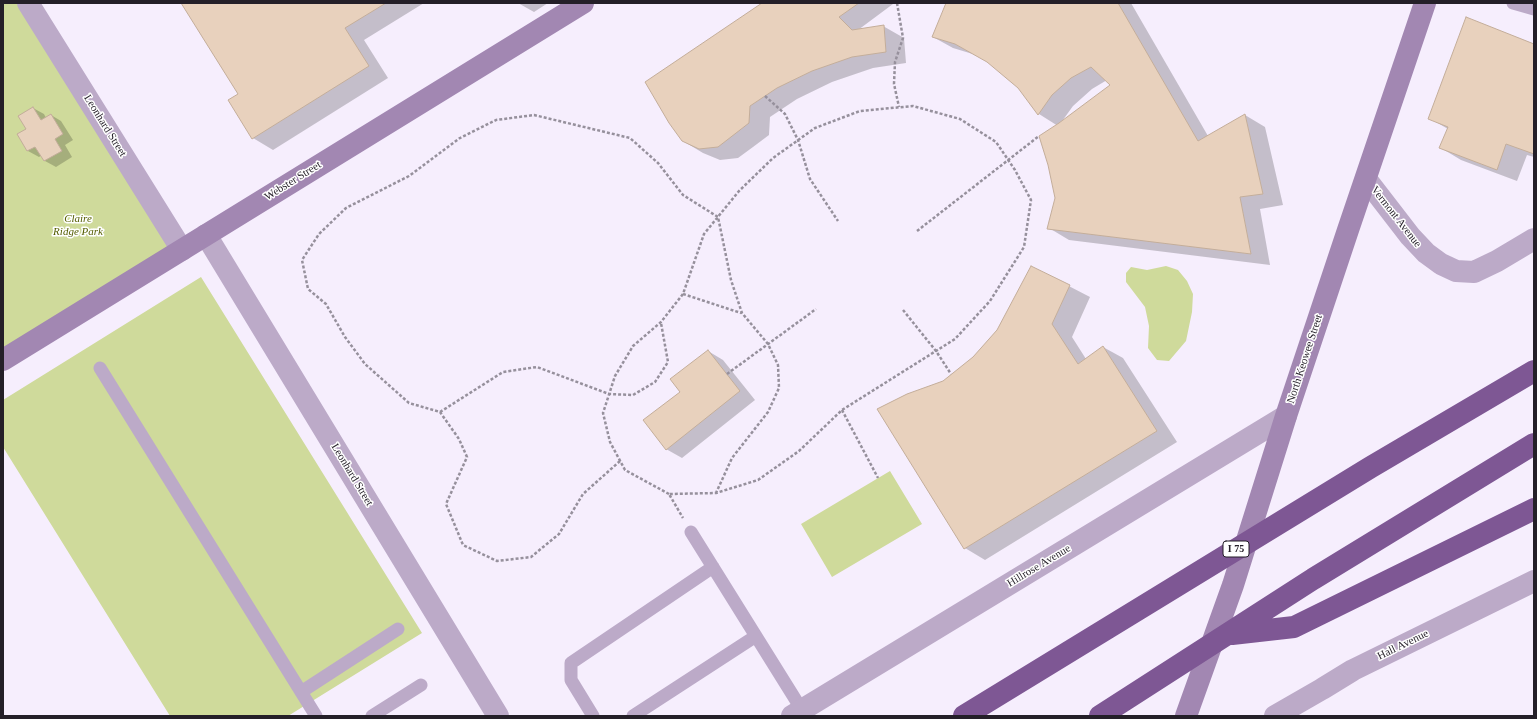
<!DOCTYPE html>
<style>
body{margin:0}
#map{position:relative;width:1537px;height:719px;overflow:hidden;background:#f6eefd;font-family:Georgia,serif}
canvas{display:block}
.frame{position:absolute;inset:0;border:4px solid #241f28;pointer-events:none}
</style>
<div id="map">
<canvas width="1537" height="719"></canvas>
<div class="frame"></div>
</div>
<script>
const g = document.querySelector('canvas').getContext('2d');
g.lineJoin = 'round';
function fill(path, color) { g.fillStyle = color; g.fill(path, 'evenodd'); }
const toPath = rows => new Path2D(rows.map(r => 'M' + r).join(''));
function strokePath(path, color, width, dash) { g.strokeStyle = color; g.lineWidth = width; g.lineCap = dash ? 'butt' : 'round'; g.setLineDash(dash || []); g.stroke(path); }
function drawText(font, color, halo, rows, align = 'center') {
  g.font = font + ' Georgia,serif'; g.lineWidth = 3; g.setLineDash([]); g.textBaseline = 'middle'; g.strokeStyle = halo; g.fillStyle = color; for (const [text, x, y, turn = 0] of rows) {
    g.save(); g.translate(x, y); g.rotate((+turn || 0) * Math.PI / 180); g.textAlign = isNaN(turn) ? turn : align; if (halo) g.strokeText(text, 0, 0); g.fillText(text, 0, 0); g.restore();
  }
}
fill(toPath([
 [3,3,28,3,182,250,3,360],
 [1166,266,1178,270,1187,281,1193,294,1192,312,1186,341,1169,361,1157,360,1148,348,1149,326,1145,307,1126,282,1126,273,1131,267,1147,270],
 [201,277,422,633,288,716,170,716,3,447,3,400],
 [890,471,922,524,832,577,801,524]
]), '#cfda9b');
fill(toPath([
 [183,3,424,3,364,40,388,78,273,150,253,138,239,94],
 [518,3,548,3,534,12],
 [764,3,893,3,893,4,858,30,883,26,904,38,906,63,873,68,832,82,797,99,770,117,769,135,753,147,738,158,720,160,703,153,683,141],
 [947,3,1131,3,1208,136,1245,115,1265,127,1283,205,1260,209,1270,265,1069,240,1049,228,1056,198,1049,165,1058,126,1039,114,1019,88,990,62,976,55,953,48,933,37],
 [1107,80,1111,85,1060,124,1073,106,1092,89],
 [1534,45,1534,157,1527,155,1517,181,1461,160,1441,148,1448,129,1429,118],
 [33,108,44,114,46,118,51,115,61,121,73,140,65,145,72,157,56,167,45,161,42,155,39,157,28,151,18,134,27,129],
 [1032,267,1090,297,1072,337,1086,359,1103,347,1123,358,1177,442,985,560,965,548,943,382,973,358,998,331],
 [708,351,723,360,755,400,682,458,666,449]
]), '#0003');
const building = toPath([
 [181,3,386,3,345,28,369,66,252,139,228,100,238,94,181,3],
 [762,3,859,3,839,17,852,30,884,25,886,52,852,57,812,71,777,88,750,106,749,123,718,147,699,149,682,141,669,123,645,82,762,3],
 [946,3,1118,3,1198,141,1245,114,1263,194,1240,197,1251,254,1047,229,1055,198,1048,165,1039,136,1059,123,1110,85,1091,67,1071,78,1052,95,1038,115,1018,88,987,62,955,44,932,37,946,3],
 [1466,17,1534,44,1534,154,1506,144,1497,170,1439,148,1448,127,1428,119,1466,17],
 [33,107,41,120,51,114,63,134,55,139,62,151,44,161,35,147,27,151,17,134,26,129,18,116,33,107],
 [1031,266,1070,285,1052,324,1078,364,1103,346,1157,431,964,549,877,409,907,394,943,381,973,357,997,330,1031,266],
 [708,350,740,391,666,450,643,420,680,392,670,379,708,350]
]);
fill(building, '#e8d1bd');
strokePath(building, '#c3ad9a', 1);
strokePath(toPath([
 [897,3,903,38,895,62,894,84,899,107],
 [765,96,785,114,798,140,810,179,838,221],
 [917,231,1039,136],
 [683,294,741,313],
 [903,310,936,351,951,374],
 [727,374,816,309],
 [842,410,878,478],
 [440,412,503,372,537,367,609,394,633,395,655,382,668,362,661,323],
 [620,461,583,494,559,534,531,557,497,561,463,545,446,504,467,457,459,439,440,412,409,403,365,364,345,337,326,304,308,289,302,260,319,234,346,208,409,176,460,138,496,120,534,115,630,138,658,163,683,195,718,217,731,280,742,313,768,344,778,365,779,388,768,412,732,458,716,493],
 [669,494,625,470,610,442,603,413,615,376,633,346,661,322,683,294,704,234,739,191,773,158,815,128,860,111,913,106,960,119,996,142,1015,170,1031,200,1024,247,990,301,955,339,842,410,799,451,758,480,716,493,669,494,683,518]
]), '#96909c', 2.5, [3, 2]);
strokePath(toPath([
 [1513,3,1534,9],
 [100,368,316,716],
 [691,532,802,710],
 [301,692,398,629],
 [372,716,421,685],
 [593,716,571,680,571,663,713,567],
 [633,716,756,636]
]), '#bcaac8', 13);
strokePath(toPath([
 [28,3,182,250],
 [1366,179,1410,236,1426,253,1441,264,1456,271,1474,272,1497,261,1534,239],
 [206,235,498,716],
 [792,716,1286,416],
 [1275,716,1322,689,1353,670,1534,581]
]), '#bcaac8', 22);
strokePath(toPath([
 [3,360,583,3],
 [1186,716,1233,585,1286,416,1348,230,1425,3]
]), '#a287b2', 22);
strokePath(toPath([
 [1232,634,1294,627,1534,509],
 [964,716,1371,467,1534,371],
 [1100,716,1313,579,1534,444]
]), '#7e5794', 22);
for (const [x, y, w] of [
 [1236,549,26]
]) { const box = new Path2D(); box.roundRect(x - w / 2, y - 8, w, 16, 3); g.fillStyle = '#fff'; g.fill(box); strokePath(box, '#241f28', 1); }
drawText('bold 10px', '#241f28', null, [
 ["I 75",1236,549]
]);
drawText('11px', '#241f28', '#fff', [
 ["Leonhard Street",105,126,58],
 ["Webster Street",293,181,-32],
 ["Vermont Avenue",1396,217,52],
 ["North Keowee Street",1305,359,-72],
 ["Leonhard Street",352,475,59],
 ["Hillrose Avenue",1039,566,-31],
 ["Hall Avenue",1403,645,-26]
]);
drawText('italic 11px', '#545d00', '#fff', [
 ["Claire",78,219],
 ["Ridge Park",78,232]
]);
</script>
